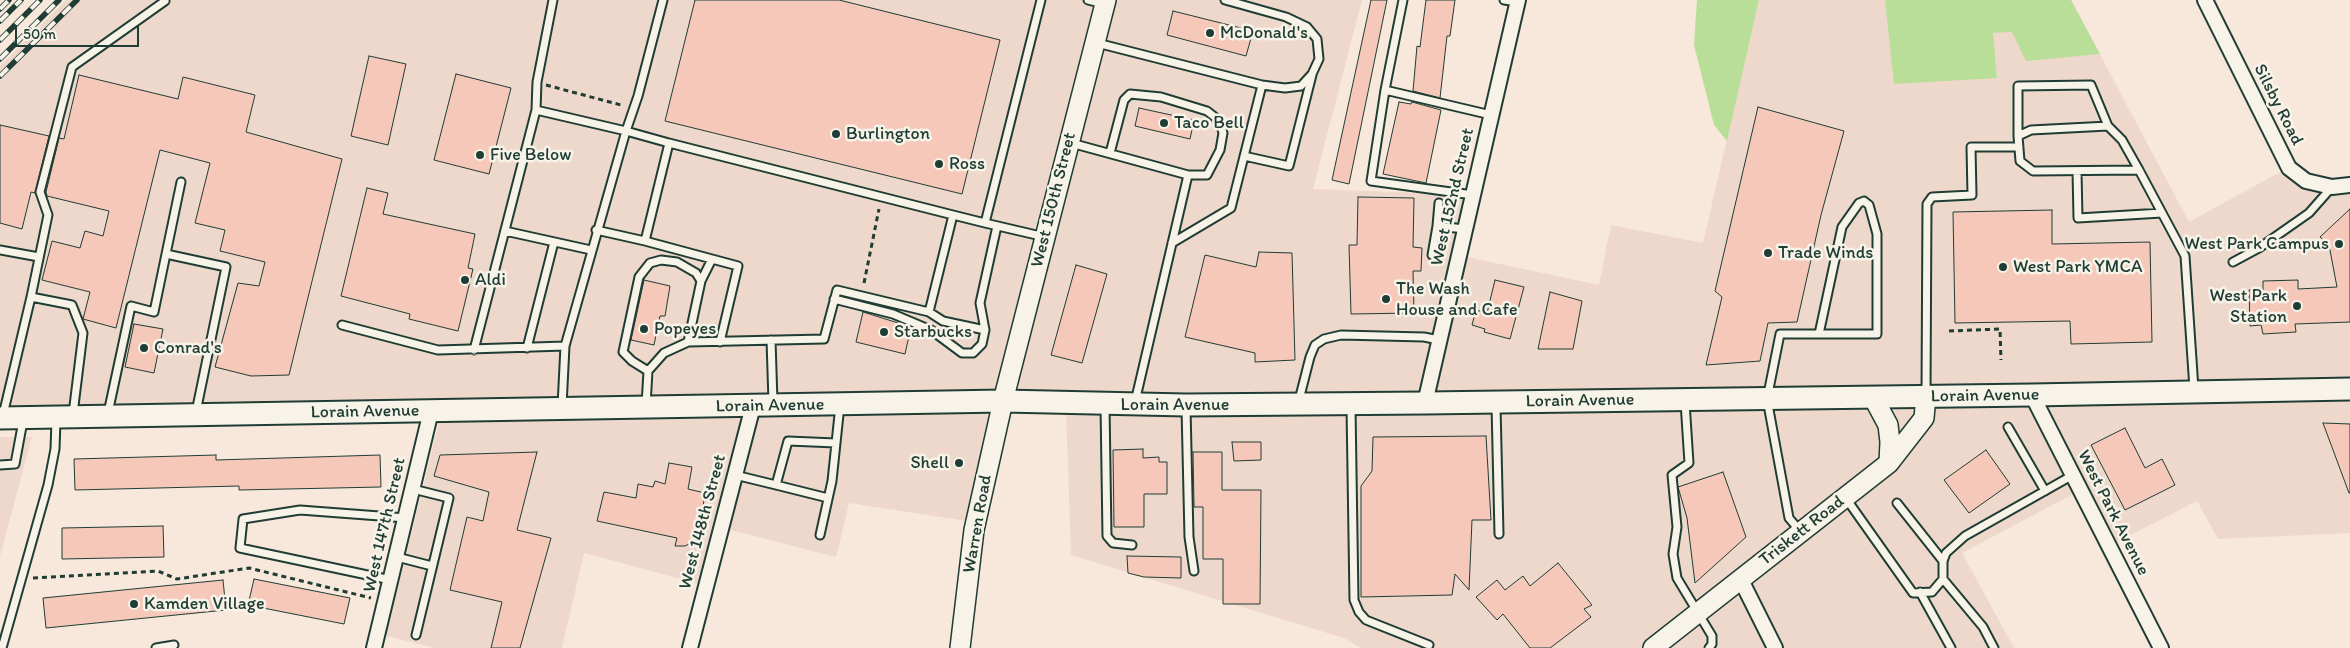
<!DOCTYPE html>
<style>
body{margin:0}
#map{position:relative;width:2350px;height:648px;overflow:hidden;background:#f8e7db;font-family:Itim,sans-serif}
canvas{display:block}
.scale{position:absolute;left:15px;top:25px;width:124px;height:22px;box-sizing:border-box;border:2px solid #1f3d34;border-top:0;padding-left:6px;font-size:15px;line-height:18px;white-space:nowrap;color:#1f3d34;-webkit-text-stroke:4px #f7f3e8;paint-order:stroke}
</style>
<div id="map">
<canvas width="2350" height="648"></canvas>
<div class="scale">50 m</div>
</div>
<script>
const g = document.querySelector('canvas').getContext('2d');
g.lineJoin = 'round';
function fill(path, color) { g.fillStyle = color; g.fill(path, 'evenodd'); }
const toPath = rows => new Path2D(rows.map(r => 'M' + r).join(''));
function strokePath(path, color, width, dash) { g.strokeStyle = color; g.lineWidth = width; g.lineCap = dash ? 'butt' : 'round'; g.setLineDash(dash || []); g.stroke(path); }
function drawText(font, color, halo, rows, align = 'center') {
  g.font = font + ' Itim,sans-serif'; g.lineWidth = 5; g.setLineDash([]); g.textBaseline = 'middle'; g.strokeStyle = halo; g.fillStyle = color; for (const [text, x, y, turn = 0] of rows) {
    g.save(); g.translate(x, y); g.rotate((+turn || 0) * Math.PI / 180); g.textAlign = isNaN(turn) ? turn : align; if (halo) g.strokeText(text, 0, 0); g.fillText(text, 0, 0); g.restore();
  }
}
fill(toPath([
 [66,0,1362,0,1313,189,1481,195,1467,257,1599,285,1611,225,1703,243,1759,0,2071,0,2189,222,2282,171,2304,186,2337,194,2350,192,2350,533,2218,539,2197,501,2105,548,2075,493,1962,553,2014,648,1361,648,1344,638,1071,555,1066,407,994,409,967,521,849,503,836,557,715,526,700,584,584,553,562,648,436,648,386,636,444,402,0,408,0,66],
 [0,437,32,437,0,556]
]), '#eed8cb');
fill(toPath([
 [1697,0,1759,0,1727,141,1714,125,1694,45],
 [1885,0,2071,0,2100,54,2026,61,2012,32,1993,33,1997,78,1894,84]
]), '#b9de98');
const building = toPath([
 [695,0,839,0,1000,40,962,194,665,121,695,0],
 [1371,0,1387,0,1349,184,1332,180,1371,0],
 [1426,0,1455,0,1450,36,1447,36,1440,98,1413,91,1417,46,1420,47,1426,0],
 [1173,11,1253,31,1246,56,1167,35,1173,11],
 [369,56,406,64,388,145,351,136,369,56],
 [456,74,511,88,489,174,434,160,456,74],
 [79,75,178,99,183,77,255,95,246,132,342,159,289,375,251,376,215,367,238,283,259,286,265,262,220,251,225,230,195,223,210,163,160,150,116,328,83,319,90,292,42,280,52,241,80,248,85,231,103,236,109,211,47,196,46,192,59,138,64,139,79,75],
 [1399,102,1411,104,1412,102,1441,110,1426,183,1383,174,1399,102],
 [1758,107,1844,131,1821,215,1797,322,1768,323,1760,361,1706,365,1722,297,1715,291,1758,107],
 [1139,108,1194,120,1190,139,1135,126,1139,108],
 [0,125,49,136,35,193,31,192,22,229,0,223,0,125],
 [367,188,388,193,383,214,475,234,468,268,473,269,458,331,409,319,410,314,341,296,367,188],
 [1358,197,1414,198,1413,247,1422,248,1421,271,1413,271,1414,313,1351,314,1349,245,1357,245,1358,197],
 [2350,209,2350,322,2295,324,2296,332,2263,334,2261,325,2250,326,2249,290,2263,290,2263,281,2298,280,2298,289,2337,287,2329,245,2320,237,2350,209],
 [2052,210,2052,244,2150,242,2152,342,2071,344,2070,321,1955,323,1953,212,2052,210],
 [1259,252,1292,253,1295,360,1255,362,1255,353,1185,337,1205,255,1256,267,1259,252],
 [1076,265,1107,274,1082,363,1051,355,1076,265],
 [644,280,670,286,665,316,660,316,654,345,631,340,644,280],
 [1495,280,1524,287,1510,339,1484,332,1485,329,1472,325,1476,310,1487,313,1495,280],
 [1550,292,1582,301,1573,349,1538,349,1550,292],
 [863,312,911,327,905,354,856,342,863,312],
 [134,324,163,329,154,373,125,367,134,324],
 [2323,423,2350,424,2350,493,2349,493,2323,423],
 [2125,428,2145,468,2162,459,2175,485,2125,510,2091,445,2125,428],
 [1486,436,1491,520,1472,520,1469,590,1455,574,1452,595,1361,597,1361,486,1372,471,1373,437,1486,436],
 [1232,442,1261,442,1261,460,1234,461,1232,442],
 [1143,449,1143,458,1159,457,1159,462,1167,462,1167,494,1144,494,1144,527,1114,527,1113,450,1143,449],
 [1986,450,2010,484,1969,513,1944,480,1986,450],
 [537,452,517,530,551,538,520,648,491,648,502,602,450,590,467,517,483,521,489,492,434,476,440,455,537,452],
 [1193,452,1222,452,1222,490,1261,490,1260,604,1223,604,1223,559,1203,559,1203,507,1194,507,1193,452],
 [216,455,216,460,380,455,381,487,239,490,239,486,75,490,74,459,216,455],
 [669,463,692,467,688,489,705,493,698,543,693,542,685,546,675,546,677,538,597,521,604,492,636,498,638,484,653,487,655,481,665,484,669,463],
 [1723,472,1746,537,1695,583,1687,518,1678,487,1723,472],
 [163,526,164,557,62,559,62,528,163,526],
 [1127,556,1181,557,1181,578,1144,577,1128,573,1127,556],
 [1558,563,1592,605,1584,609,1591,617,1550,648,1530,648,1503,614,1497,620,1476,597,1497,580,1505,590,1523,576,1530,586,1558,563],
 [254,579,350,598,344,624,248,605,254,579],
 [223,580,226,610,46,628,43,598,223,580]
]);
fill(building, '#f5c8b9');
strokePath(building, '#1f3d34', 1);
const service = toPath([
 [1041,0,985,223,1045,237],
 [1088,0,1104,4],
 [1403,0,1385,90,1491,115],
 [1504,0,1518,2],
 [1097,43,1262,85,1285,88,1301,86,1312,74,1319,59,1317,39,1307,27,1286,17,1225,0],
 [1385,90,1371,181,1473,195],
 [536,110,537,82,553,0],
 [2018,136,2018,86,2091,85,2108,126],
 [1071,143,1188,175,1135,402],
 [1110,153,1124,100,1130,94,1161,97,1207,111,1216,118,1221,126,1223,133,1220,150,1207,175,1188,175],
 [1244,156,1289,166,1312,75],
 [2139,170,2033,171,2020,161,2018,136,2031,130,2108,126,2122,140,2139,170,2185,256,2194,389],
 [2077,171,2078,218,2162,213],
 [1437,226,1439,203],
 [596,230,645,241],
 [505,231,591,250],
 [1172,243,1231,208,1262,85],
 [0,250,39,257],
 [166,254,181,182],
 [1432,255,1437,226,1465,229],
 [2233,262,2259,248,2309,213,2332,187],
 [701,281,712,259],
 [834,299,893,314,931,330,962,353,973,353,982,344,985,330,980,303,997,226],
 [929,312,943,321,985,330],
 [342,325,438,350,565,346],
 [771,340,773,402],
 [720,342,738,266,645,241,669,143,953,215],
 [527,348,554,242],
 [474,350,536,110,626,131,638,96,663,0],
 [648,371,632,361,623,352,639,277,650,263,661,260,677,262,696,273,701,281,688,342],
 [1926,393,1927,204,1932,197,1972,195,1971,147,2019,147],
 [1299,400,1310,357,1315,345,1324,339,1341,335,1424,337,1439,340],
 [1685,402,1689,463,1672,475,1677,527,1673,554,1677,578,1712,636,1712,644,1709,648],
 [646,405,648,371,664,353,688,342,824,339,837,290,929,312,953,215,985,223],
 [1105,405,1107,536,1113,543,1132,545],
 [1496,405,1499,534],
 [562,406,565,346,626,131,669,143],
 [1351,407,1354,600,1359,612,1366,620,1429,645],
 [1186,408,1189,537,1194,571],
 [108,413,131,306,154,312,166,254,226,267,196,412],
 [73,414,83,333,72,305,31,297,48,215,40,192,72,67,165,1],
 [3,415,31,297],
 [2008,427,2045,491],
 [0,465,15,464,23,421],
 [735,475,776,485],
 [413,489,449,498,416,635],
 [1845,497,1913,593,1932,592,1943,579,1943,561,1946,553,1965,536,2073,475],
 [828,498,776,485,788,441,836,443],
 [1897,503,1943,561],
 [1800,531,1789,518,1767,399,1780,334,1877,334,1877,234,1869,205,1864,201,1859,203,1842,227,1819,334],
 [820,535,832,481,840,405],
 [397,557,432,566],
 [1943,579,1983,627,1994,648],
 [391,580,240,548,243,519,300,510,406,518],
 [1920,592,1951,648],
 [2,648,48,485,55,449,56,420],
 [156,648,174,645]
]);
const minor = toPath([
 [2205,0,2289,168,2306,181,2332,187,2350,185],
 [2032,395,2161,648],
 [1425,403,1518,0],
 [1741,580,1775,648],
 [374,648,431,411],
 [690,648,753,406]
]);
const secondary = toPath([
 [1873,397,1888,425,1890,442,1889,463],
 [960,648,974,530,1003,401,1106,0],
 [1653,648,1889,463,1924,418,1926,396]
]);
const primary = toPath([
 [0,418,1003,401,1186,405,1425,403,2032,395,2350,389]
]);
strokePath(service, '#1f3d34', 11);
strokePath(minor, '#1f3d34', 18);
strokePath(secondary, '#1f3d34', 22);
strokePath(primary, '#1f3d34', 25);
strokePath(toPath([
 [546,85,621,105],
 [864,283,879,209],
 [1949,331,2000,329,2001,360],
 [33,578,158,571,177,579,249,568,371,598]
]), '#1f3d34', 3, [5, 4]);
strokePath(service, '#f7f3e8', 7);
strokePath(minor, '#f7f3e8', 14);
strokePath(secondary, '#f7f3e8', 19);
strokePath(primary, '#f7f3e8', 21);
const rail = toPath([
 [0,9,9,0],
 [0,21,21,0],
 [0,40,40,0],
 [0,59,59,0],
 [0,76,77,0]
]);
strokePath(rail, '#1f3d34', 5.5);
strokePath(rail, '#f7f3e8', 4, [11]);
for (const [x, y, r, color] of [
 [1210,33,5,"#1f3d34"],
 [1164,123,5,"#1f3d34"],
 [836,134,5,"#1f3d34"],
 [480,155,5,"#1f3d34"],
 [939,164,5,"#1f3d34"],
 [2339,244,5,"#1f3d34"],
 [1768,253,5,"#1f3d34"],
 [2003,267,5,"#1f3d34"],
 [465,280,5,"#1f3d34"],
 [1386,299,5,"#1f3d34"],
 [2297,306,5,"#1f3d34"],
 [644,329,5,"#1f3d34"],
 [884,332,5,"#1f3d34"],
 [144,348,5,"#1f3d34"],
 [959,463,5,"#1f3d34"],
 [134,604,5,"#1f3d34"]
]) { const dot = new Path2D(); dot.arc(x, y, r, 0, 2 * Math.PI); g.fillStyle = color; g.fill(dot); strokePath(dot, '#f7f3e8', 2); }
drawText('18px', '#1f3d34', '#f7f3e8', [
 ["McDonald's",1220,33],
 ["Taco Bell",1174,123],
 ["Burlington",846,134],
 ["Five Below",490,155],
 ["Ross",949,164],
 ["West Park Campus",2329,244,"right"],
 ["Trade Winds",1778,253],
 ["West Park YMCA",2013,267],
 ["Aldi",475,280],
 ["The Wash",1396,289],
 ["House and Cafe",1396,310],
 ["West Park",2287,296,"right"],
 ["Station",2287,317,"right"],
 ["Popeyes",654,329],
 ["Starbucks",894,332],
 ["Conrad's",154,348],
 ["Shell",949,463,"right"],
 ["Kamden Village",144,604]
], 'left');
drawText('18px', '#1f3d34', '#f7f3e8', [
 ["Silsby Road",2278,105,63],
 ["West 152nd Street",1453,197,-77],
 ["West 150th Street",1054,200,-76],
 ["Lorain Avenue",1985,396,-1],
 ["Lorain Avenue",1580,401,-1],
 ["Lorain Avenue",1175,405],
 ["Lorain Avenue",770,406,-1],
 ["Lorain Avenue",365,412,-1],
 ["West Park Avenue",2113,513,63],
 ["West 148th Street",703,522,-75],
 ["Warren Road",978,524,-80],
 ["West 147th Street",385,525,-77],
 ["Triskett Road",1802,531,-38]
]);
</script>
